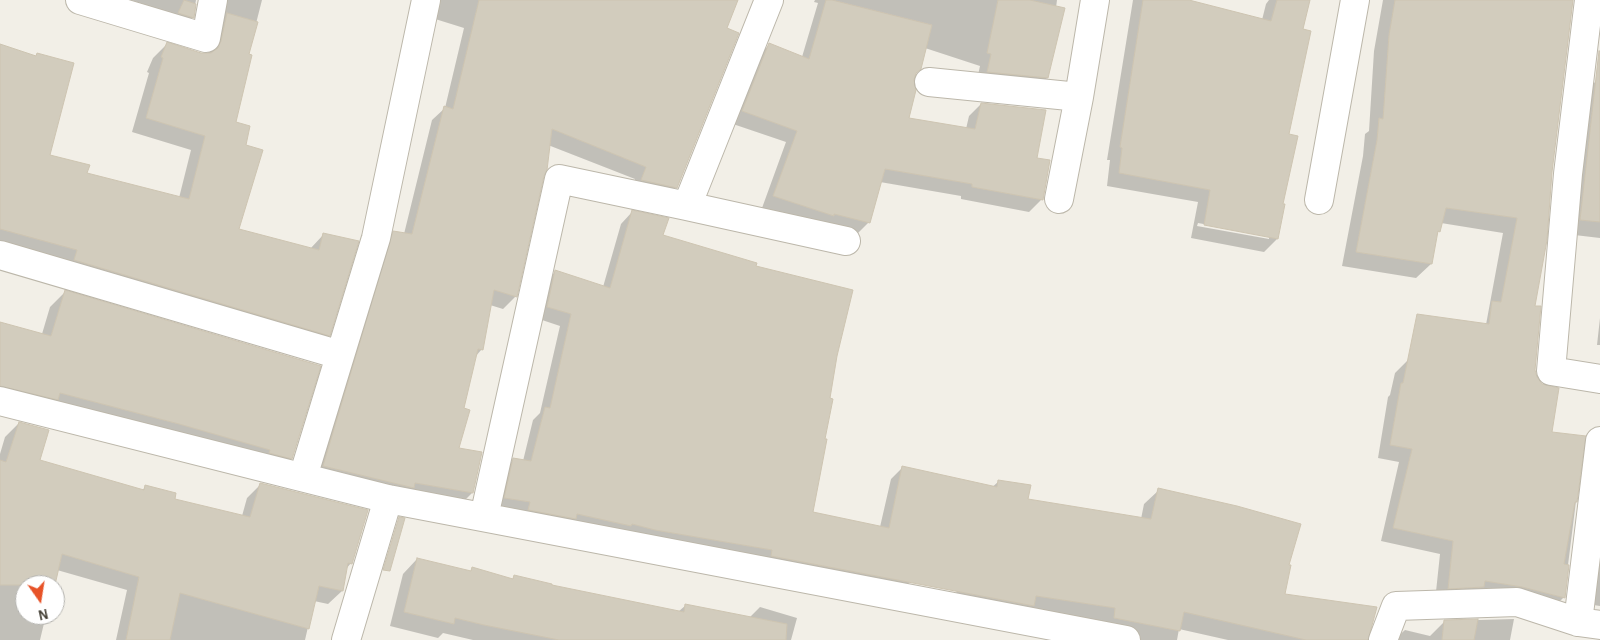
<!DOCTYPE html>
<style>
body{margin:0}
#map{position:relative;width:1600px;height:640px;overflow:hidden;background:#f2efe7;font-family:"Alegreya Sans",sans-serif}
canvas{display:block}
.north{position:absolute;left:15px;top:575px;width:50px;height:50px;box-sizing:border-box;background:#fff;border:1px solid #b4b3af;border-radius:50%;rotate:167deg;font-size:14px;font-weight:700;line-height:20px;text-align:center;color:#444036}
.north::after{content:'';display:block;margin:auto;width:18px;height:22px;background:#e75328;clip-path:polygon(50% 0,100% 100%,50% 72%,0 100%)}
</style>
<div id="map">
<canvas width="1600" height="640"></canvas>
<div class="north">N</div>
</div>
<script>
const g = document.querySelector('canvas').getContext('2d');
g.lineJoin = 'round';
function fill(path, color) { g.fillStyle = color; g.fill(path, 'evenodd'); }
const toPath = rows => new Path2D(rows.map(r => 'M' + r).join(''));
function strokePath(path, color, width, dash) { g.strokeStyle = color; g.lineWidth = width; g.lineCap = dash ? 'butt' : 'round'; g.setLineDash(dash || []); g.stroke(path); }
fill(toPath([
 [131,0,196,0,193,17,178,32,141,21,146,5],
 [204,0,262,0,248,55,234,123,244,146,238,230,310,249,324,234,329,335,314,349,0,245,0,45,48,155,86,174,179,198,191,150,132,132,149,73,147,72,153,58,167,44,202,54,208,54,215,18],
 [437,0,737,0,726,29,676,187,664,200,630,192,635,179,548,145,516,296,503,309,490,305,482,349,475,357,463,409,457,449,472,493,460,505,311,478,382,245,394,233,404,234,432,120,445,108,464,28,432,18],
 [815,0,1057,0,1047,78,1035,90,976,84,980,66,925,48,915,73,907,119,966,129,969,116,981,104,1035,159,1041,200,1029,212,961,199,961,196,880,182,869,222,857,234,821,227,762,208,786,142,730,123,757,57,769,45,802,57,818,3,814,2],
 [1133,0,1184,0,1262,20,1266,4,1269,0,1309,0,1302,30,1287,135,1282,205,1277,239,1264,252,1191,238,1198,202,1107,186,1110,160,1107,160],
 [1198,223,1269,236,1269,239,1197,226],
 [1383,0,1572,0,1531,320,1485,330,1503,233,1441,223,1439,231,1436,234,1431,264,1416,278,1342,266,1363,156,1365,134,1369,131,1374,51],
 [1595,82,1600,83,1600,238,1566,234,1581,97],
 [632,212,662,236,754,267,835,356,812,512,880,527,891,479,903,467,910,582,898,594,493,510,502,471,514,459,523,461,533,420,540,413,560,326,536,318,543,284,555,272,603,287,621,224],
 [65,292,291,458,276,474,0,404,0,323,42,334,50,307],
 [1600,318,1600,345,1597,345],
 [1408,360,1551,433,1584,437,1564,597,1551,610,1435,601,1440,554,1381,541,1399,462,1378,458,1388,397,1390,395,1395,373],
 [19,423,38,461,142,490,146,487,173,500,242,516,247,498,261,484,351,563,346,569,342,591,328,604,314,601,305,640,116,640,127,590,57,570,53,585,25,585,25,615,46,615,40,640,0,640,0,454,5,437],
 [999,481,1027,500,1141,519,1144,504,1159,490,1287,566,1283,595,1367,640,1228,640,1179,629,1177,640,1116,640,953,608,976,502],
 [1600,492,1600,606,1587,604],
 [417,559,469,572,473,569,511,580,515,577,550,586,678,612,686,605,749,618,760,607,797,618,791,640,473,640,443,633,438,638,390,626,403,574],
 [1514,619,1510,640,1394,640,1405,630,1430,636,1445,621]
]), '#0003');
const building = toPath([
 [184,0,196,4,194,18,178,13,184,0],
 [479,0,738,0,727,28,739,33,677,188,641,180,646,167,552,129,547,170,544,176,517,297,494,290,483,350,478,349,464,408,470,410,459,448,482,452,473,493,415,483,414,488,323,466,393,231,412,234,444,106,453,109,479,0],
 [826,0,832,0,932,25,921,69,916,73,914,80,916,90,909,118,975,129,981,103,1046,110,1037,158,1050,160,1043,200,972,187,972,184,885,169,870,223,834,214,834,216,773,196,797,131,742,111,769,43,809,59,826,0],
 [998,0,1030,0,1065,8,1048,78,987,72,991,54,987,53,998,0],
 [1143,0,1189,0,1271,21,1277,0,1310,0,1303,29,1311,31,1289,134,1298,136,1283,204,1285,204,1278,239,1204,225,1210,190,1119,173,1122,148,1120,147,1143,0],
 [1395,0,1573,0,1552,172,1547,240,1535,306,1541,306,1535,370,1537,377,1542,384,1559,388,1552,432,1586,436,1577,502,1575,502,1564,564,1569,565,1565,598,1522,587,1485,581,1484,587,1448,589,1453,541,1393,528,1412,449,1390,445,1401,383,1403,383,1417,314,1489,324,1492,301,1501,302,1517,218,1446,208,1440,232,1438,231,1432,264,1356,252,1377,140,1379,118,1383,119,1389,35,1395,0],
 [227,13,258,22,249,54,252,55,236,122,250,126,246,145,263,150,239,229,319,250,323,233,359,241,330,336,74,260,77,250,0,229,0,44,36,56,37,53,74,63,50,155,90,165,87,173,189,199,205,136,146,118,163,58,161,57,167,42,201,53,211,53,218,48,221,41,227,13],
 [1599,51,1600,51,1600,222,1580,220,1599,51],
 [632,210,669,218,663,235,757,263,756,266,853,290,837,356,830,398,833,399,825,439,827,439,813,512,889,528,902,466,997,487,998,480,1031,485,1028,499,1151,519,1158,488,1237,506,1301,524,1289,565,1291,565,1285,594,1377,607,1368,640,1306,640,1184,612,1180,631,1114,618,1115,608,1036,596,1034,606,771,556,772,550,655,530,632,524,631,526,577,514,576,519,528,510,530,502,504,498,513,458,531,461,545,407,550,408,571,314,547,307,555,270,610,288,632,210],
 [65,290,321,366,292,459,269,453,270,450,179,424,60,393,58,400,0,386,0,322,51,336,65,290],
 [19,422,49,430,40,460,144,490,145,485,176,493,175,499,250,517,260,483,368,510,352,564,348,563,343,591,319,586,309,629,180,593,170,640,126,640,139,577,62,554,55,585,0,585,0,460,6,462,19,422],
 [399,517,405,518,390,571,383,570,399,517],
 [417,558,471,571,472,567,513,579,514,575,552,584,552,585,684,612,685,604,787,624,786,640,559,640,484,625,455,618,454,624,404,612,417,558],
 [1478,619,1474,640,1442,640,1444,620,1478,619]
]);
fill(building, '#d2ccbd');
strokePath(building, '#cdc4b1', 1);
const minor = toPath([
 [80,0,206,38,213,0],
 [1589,0,1568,174,1551,371,1600,379],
 [929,82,1079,97],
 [1059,199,1079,97,1095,0],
 [1319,200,1355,0],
 [687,206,846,241],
 [0,255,340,355],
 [0,401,388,499,1126,640],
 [303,477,376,238,426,0],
 [484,517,559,179,687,206,769,0],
 [1578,622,1600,441],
 [346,640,388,499],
 [1383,640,1396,606,1517,602,1578,622,1600,625]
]);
strokePath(minor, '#bcb7aa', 30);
strokePath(minor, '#fff', 28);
</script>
